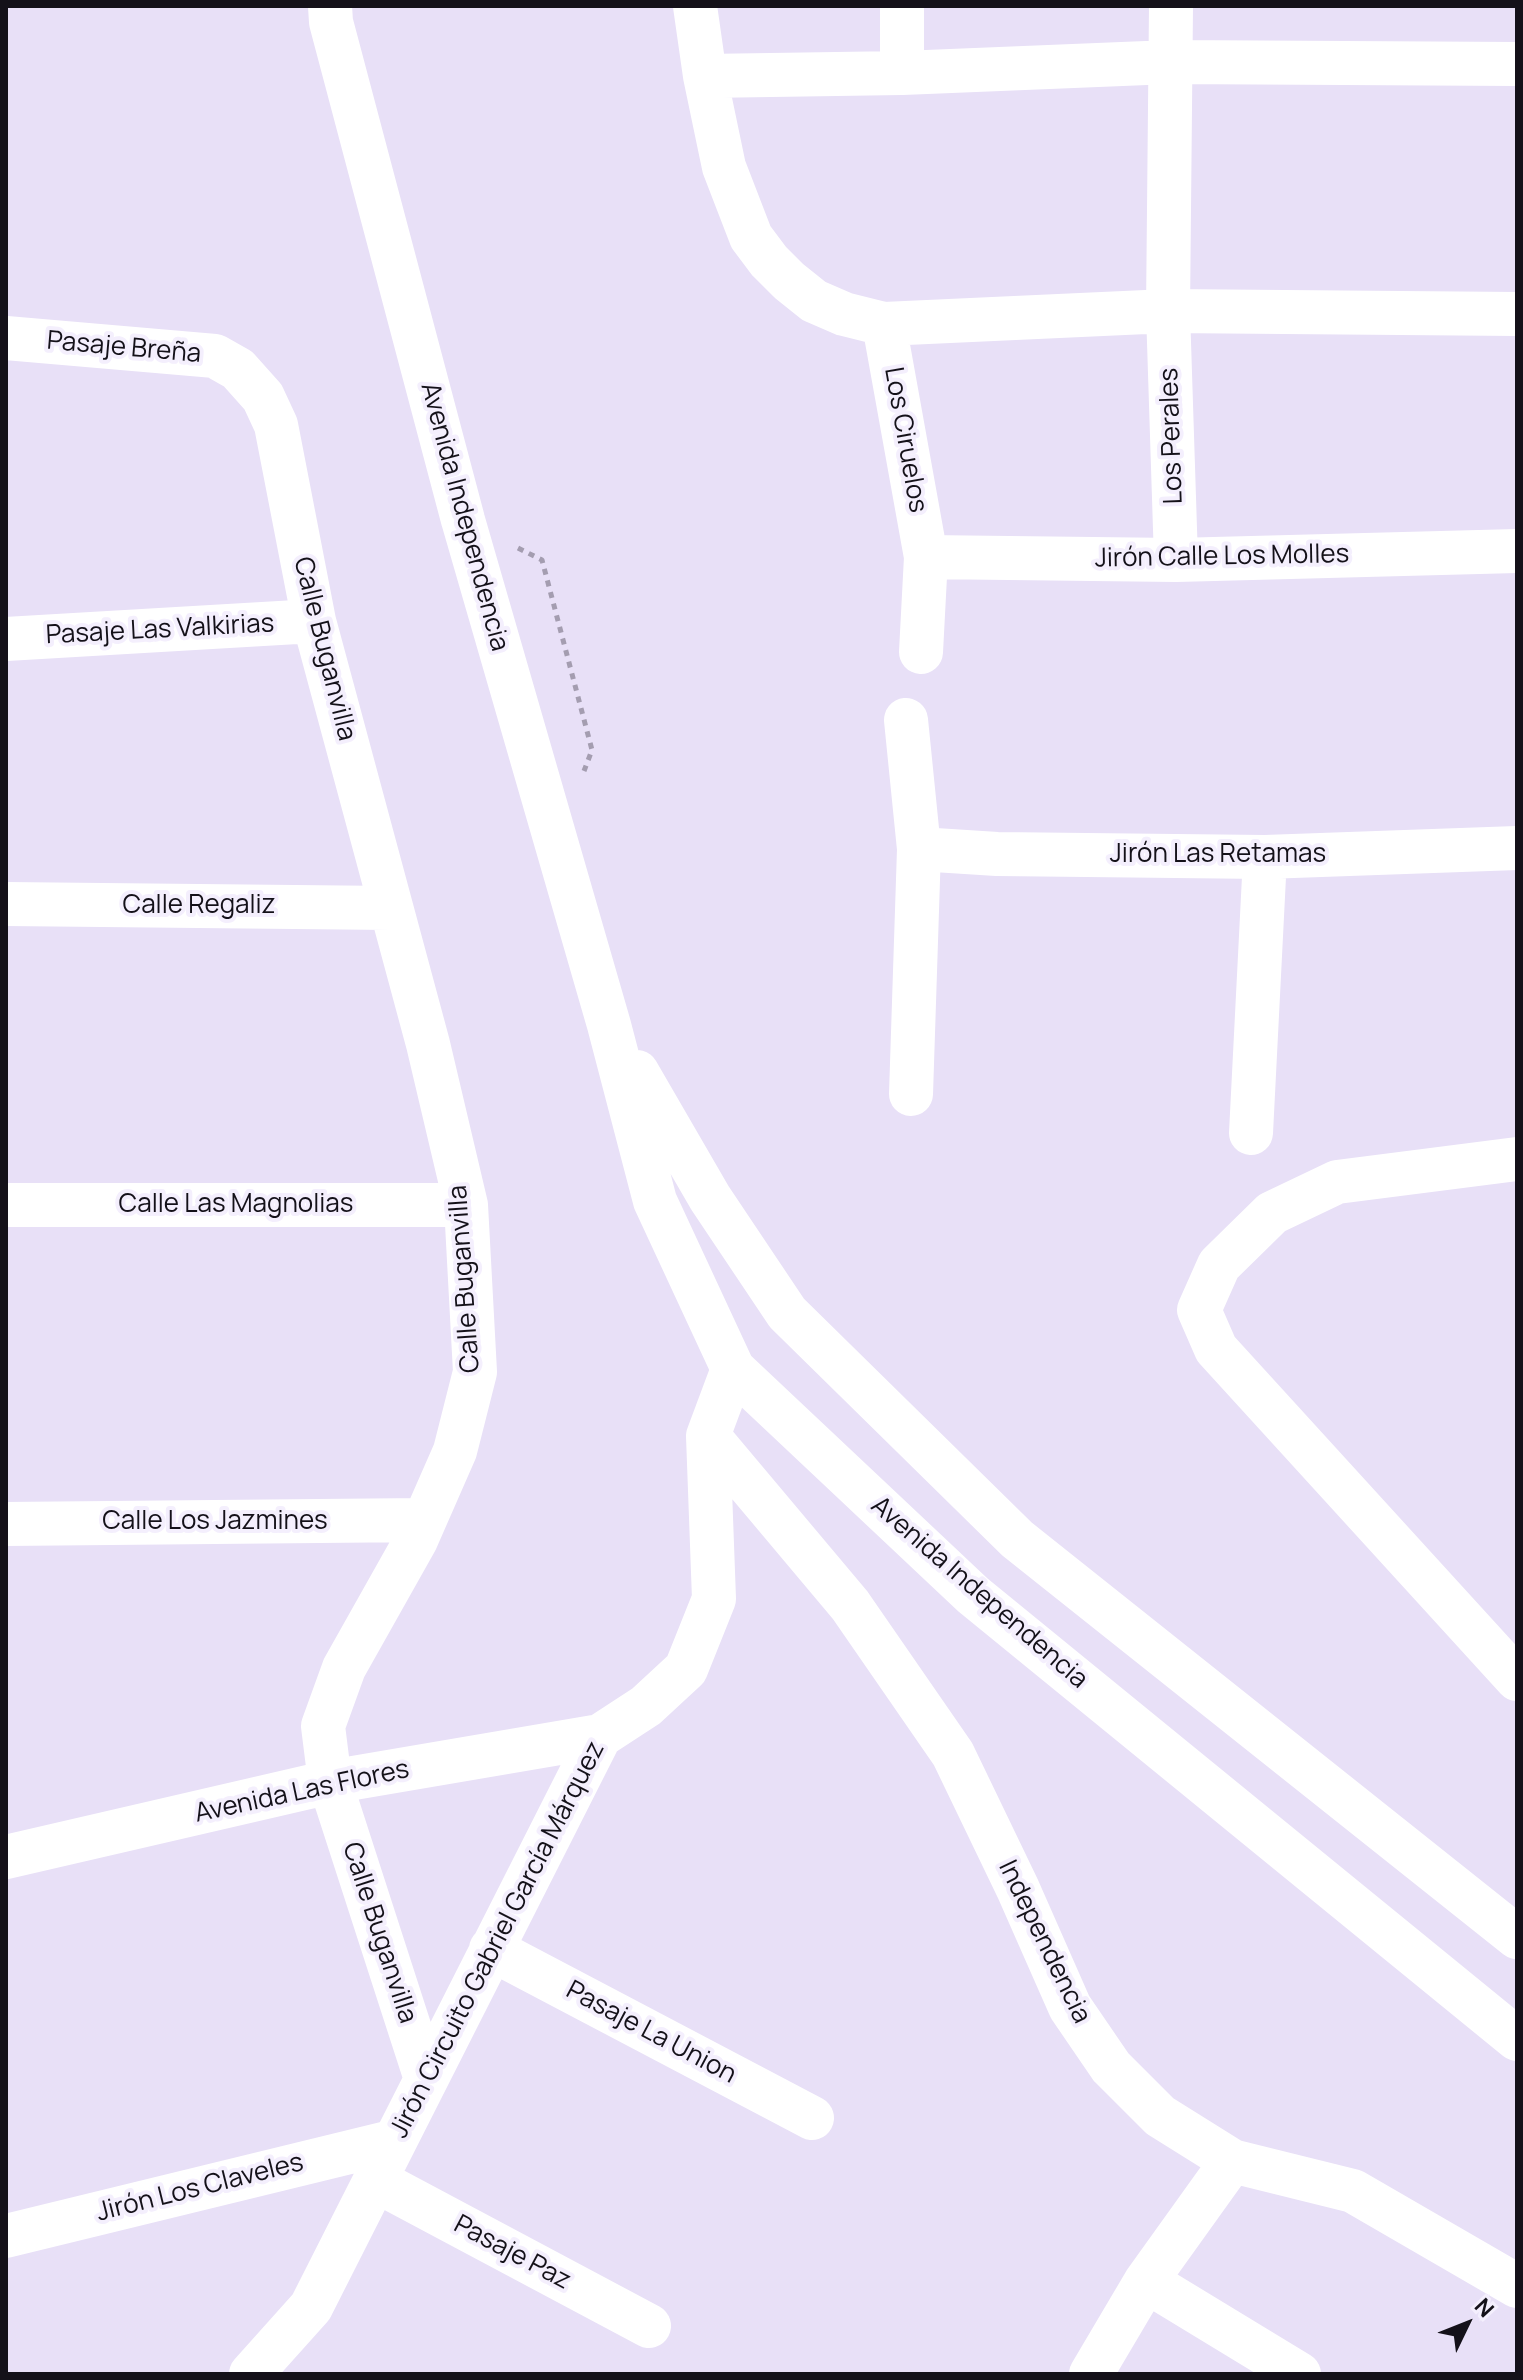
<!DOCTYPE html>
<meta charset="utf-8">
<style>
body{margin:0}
#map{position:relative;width:1523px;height:2380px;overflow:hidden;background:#e8e0f7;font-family:Manrope,sans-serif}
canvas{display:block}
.frame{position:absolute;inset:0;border:8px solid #141119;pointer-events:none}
.north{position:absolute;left:1427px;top:2284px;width:80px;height:80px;-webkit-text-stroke:6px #f4effd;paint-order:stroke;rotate:47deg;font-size:22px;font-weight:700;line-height:32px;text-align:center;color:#141119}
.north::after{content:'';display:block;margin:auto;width:28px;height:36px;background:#141119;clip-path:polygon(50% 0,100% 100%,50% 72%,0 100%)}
</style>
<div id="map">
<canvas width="1523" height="2380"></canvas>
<div class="frame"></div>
<div class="north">N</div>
</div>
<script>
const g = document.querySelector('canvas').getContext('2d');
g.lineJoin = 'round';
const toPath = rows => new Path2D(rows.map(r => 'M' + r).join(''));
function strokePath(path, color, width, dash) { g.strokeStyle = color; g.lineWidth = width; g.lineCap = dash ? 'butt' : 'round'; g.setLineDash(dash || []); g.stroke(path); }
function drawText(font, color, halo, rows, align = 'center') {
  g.font = font + ' Manrope,sans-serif'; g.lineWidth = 8; g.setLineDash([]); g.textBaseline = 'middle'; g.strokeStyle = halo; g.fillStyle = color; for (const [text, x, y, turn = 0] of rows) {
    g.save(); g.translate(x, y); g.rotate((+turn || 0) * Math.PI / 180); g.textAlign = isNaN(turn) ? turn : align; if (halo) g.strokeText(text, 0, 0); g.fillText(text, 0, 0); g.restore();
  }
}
strokePath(toPath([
 [518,548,542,560,592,750,584,771]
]), '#a49db0', 5, [6, 6]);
strokePath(toPath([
 [695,6,705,76,724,167,751,237,769,261,789,281,814,301,844,314,884,324,1168,311,1517,314],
 [1171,6,1168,311,1176,560],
 [902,73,902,6],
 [705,76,902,73,1171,62,1517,64],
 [884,324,926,557,921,652],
 [6,338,215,356,238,369,263,397,276,425,314,621,428,1044,466,1205,475,1372,455,1451,416,1540,344,1668,323,1726,330,1782,426,2079],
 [926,557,1176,560,1517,551],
 [6,639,314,621],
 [906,720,919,849,911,1094],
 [919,849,997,854,1265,857,1517,848],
 [6,904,391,908],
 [1251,1133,1265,857],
 [1517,1159,1337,1182,1272,1213,1219,1265,1199,1310,1216,1349,1517,1679],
 [6,1205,466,1205],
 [708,1436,850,1605,953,1754,1018,1889,1070,2007,1111,2067,1160,2116,1232,2161,1353,2191,1517,2286],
 [6,1524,423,1520],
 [6,1857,330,1782,600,1736],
 [491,1949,812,2118],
 [375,2180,649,2326],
 [6,2236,395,2141],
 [1146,2281,1299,2374],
 [251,2374,311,2307,600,1736,646,1706,686,1669,714,1599,708,1436,733,1369],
 [1091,2374,1146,2281,1232,2161]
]), '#fff', 44);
strokePath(toPath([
 [330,6,331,22,463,520,609,1025,655,1201,733,1369,973,1595,1517,2039],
 [637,1072,710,1198,787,1313,1017,1539,1517,1937]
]), '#fff', 44);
drawText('26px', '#141119', '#f4effd', [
 ["Pasaje Breña",124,348,5],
 ["Los Perales",1172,436,-92],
 ["Los Ciruelos",905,440,80],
 ["Avenida Independencia",464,517,75],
 ["Jirón Calle Los Molles",1222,557,-1],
 ["Pasaje Las Valkirias",160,630,-3],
 ["Calle Buganvilla",324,649,76],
 ["Jirón Las Retamas",1218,855],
 ["Calle Regaliz",199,906],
 ["Calle Las Magnolias",236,1205],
 ["Calle Buganvilla",465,1279,-94],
 ["Calle Los Jazmines",215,1522],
 ["Avenida Independencia",979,1593,41],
 ["Avenida Las Flores",302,1792,-12],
 ["Calle Buganvilla",379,1933,72],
 ["Jirón Circuito Gabriel García Márquez",498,1940,-63],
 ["Independencia",1044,1942,64],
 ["Pasaje La Union",651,2033,28],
 ["Jirón Los Claveles",200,2188,-14],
 ["Pasaje Paz",512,2253,28]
]);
</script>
